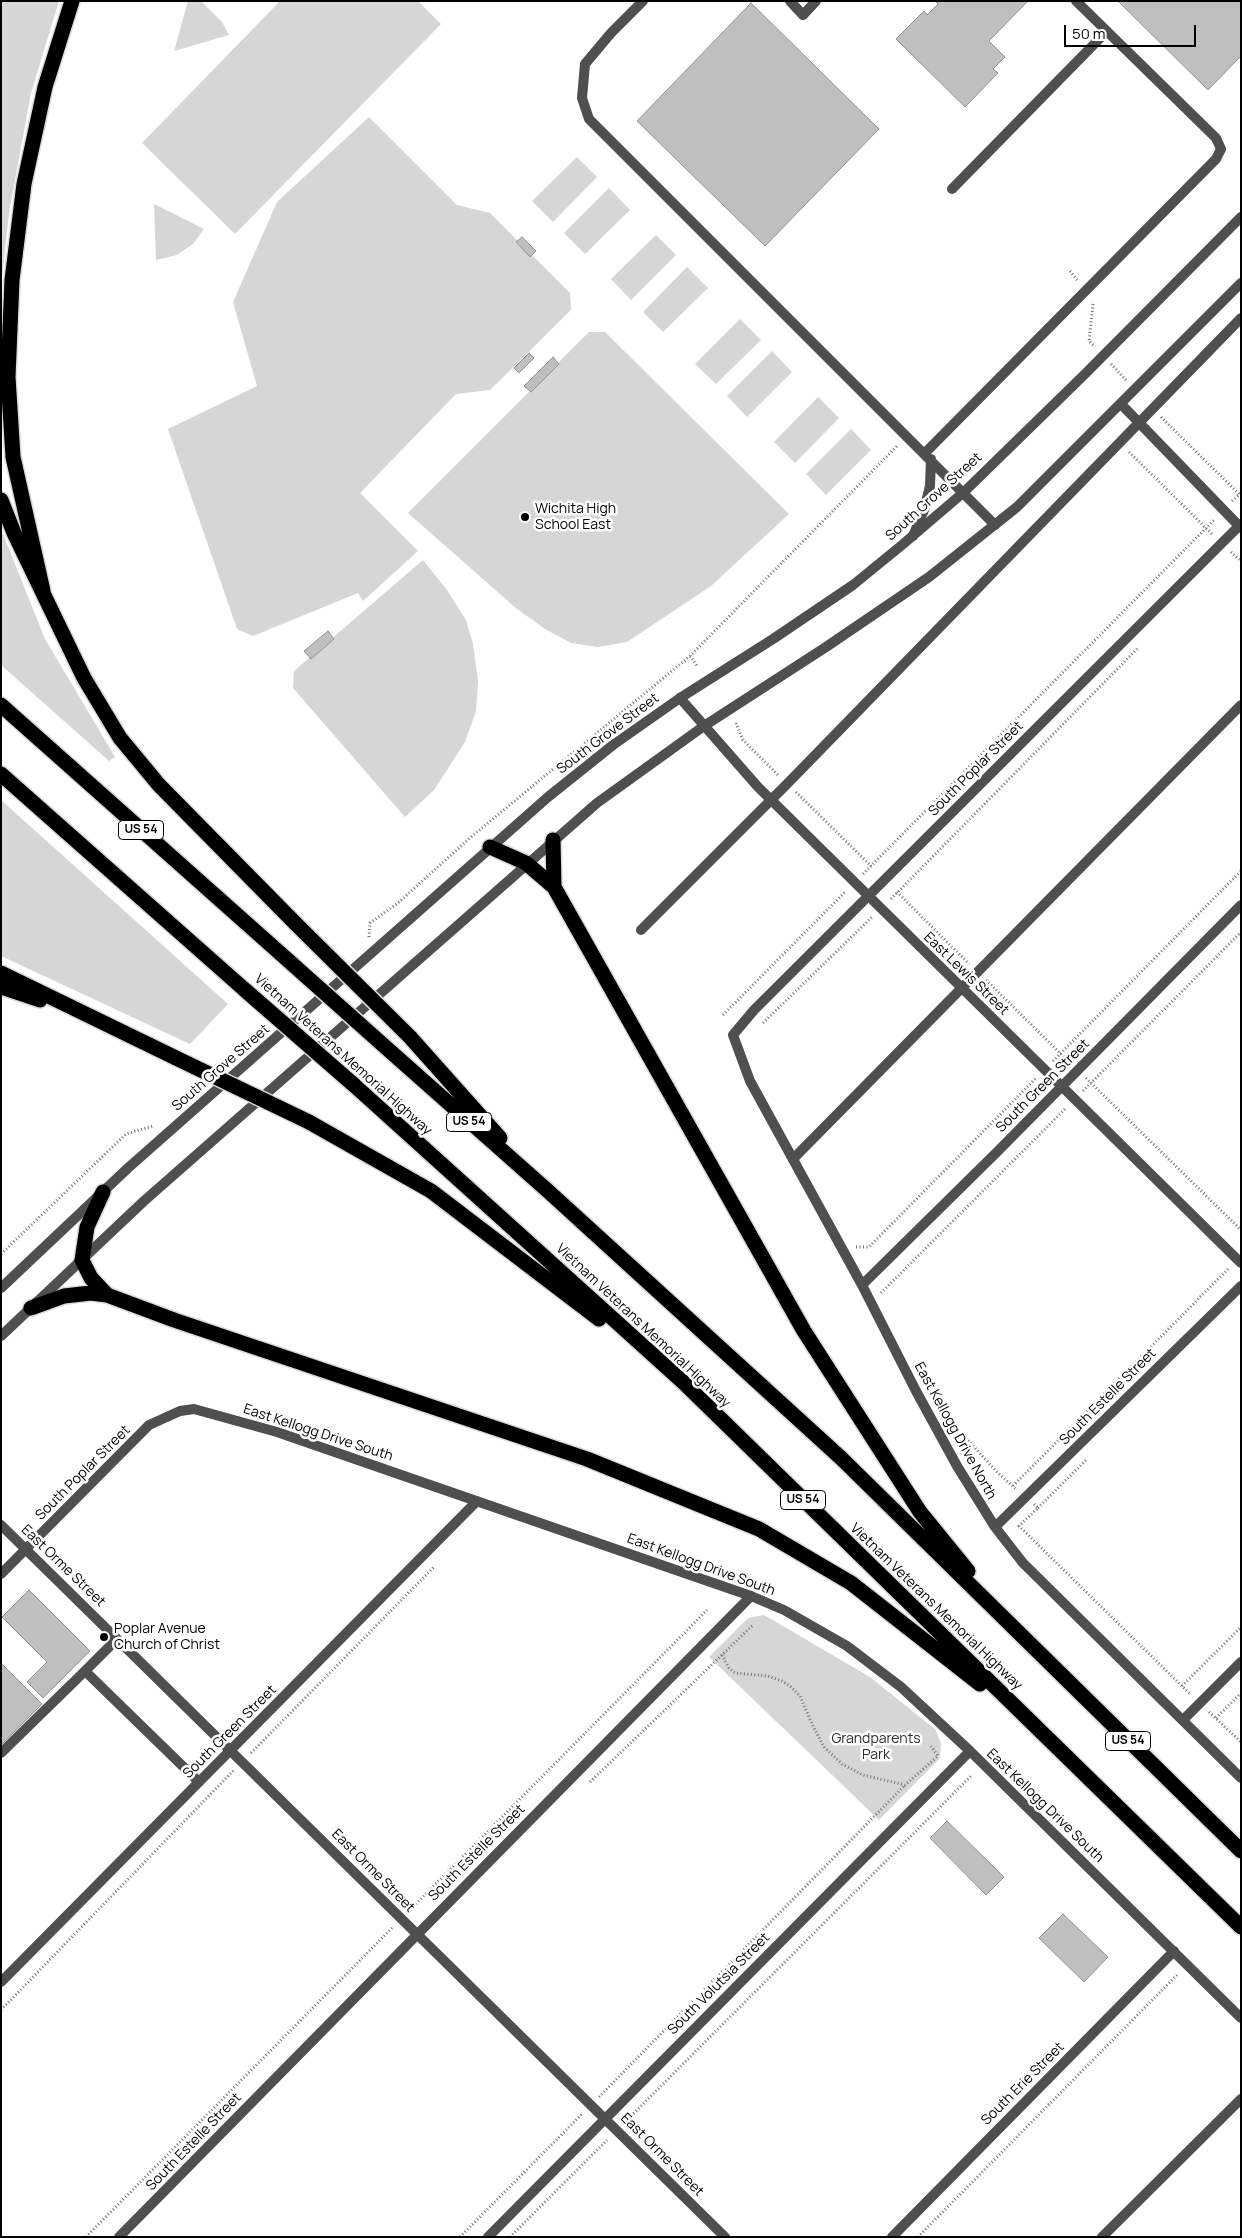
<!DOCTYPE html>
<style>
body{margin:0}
#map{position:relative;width:1242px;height:2238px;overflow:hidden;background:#fff;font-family:Manrope,sans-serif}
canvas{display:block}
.frame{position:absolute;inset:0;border:2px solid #000;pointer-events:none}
.scale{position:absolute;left:1064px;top:25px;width:132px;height:22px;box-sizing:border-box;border:2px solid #000;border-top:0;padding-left:6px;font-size:15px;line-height:18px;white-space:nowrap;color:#000;-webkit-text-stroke:4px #fff;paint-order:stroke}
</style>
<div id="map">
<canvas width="1242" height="2238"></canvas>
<div class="frame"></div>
<div class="scale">50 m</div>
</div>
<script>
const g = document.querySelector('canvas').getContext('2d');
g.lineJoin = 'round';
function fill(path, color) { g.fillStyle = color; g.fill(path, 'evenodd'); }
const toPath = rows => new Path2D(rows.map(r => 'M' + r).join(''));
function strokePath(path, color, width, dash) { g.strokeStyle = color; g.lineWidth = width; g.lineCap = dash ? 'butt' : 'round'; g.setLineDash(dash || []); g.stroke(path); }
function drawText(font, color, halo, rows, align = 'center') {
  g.font = font + ' Manrope,sans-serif'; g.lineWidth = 5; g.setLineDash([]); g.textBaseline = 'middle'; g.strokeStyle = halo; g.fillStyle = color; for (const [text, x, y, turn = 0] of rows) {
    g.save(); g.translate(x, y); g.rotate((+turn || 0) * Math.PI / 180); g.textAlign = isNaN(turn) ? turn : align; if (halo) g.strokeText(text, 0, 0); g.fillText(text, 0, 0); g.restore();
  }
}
fill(toPath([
 [1,1,59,1,31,93,9,213,1,286],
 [188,1,201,1,222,22,229,35,174,51],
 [280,1,418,1,441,24,235,234,142,143],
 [369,117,457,205,490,213,570,293,571,310,490,390,456,394,360,493,418,551,363,601,358,593,253,636,237,629,168,429,257,386,233,302,277,202],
 [577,157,597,177,553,222,532,201],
 [609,188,630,210,585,254,564,233],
 [154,204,204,229,193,244,177,255,156,260],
 [656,235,676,255,631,300,611,279],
 [687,267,708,288,663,332,643,312],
 [740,319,761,340,716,384,695,364],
 [589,332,605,332,789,514,711,586,627,642,598,647,571,643,545,629,517,609,408,513],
 [772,351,792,372,747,417,727,396],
 [818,397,839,418,795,463,774,442],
 [851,429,871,450,826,495,806,474],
 [1,529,45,639,115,757,109,761,1,665],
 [423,560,447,590,466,620,473,644,478,681,476,711,465,742,434,790,405,817,293,688,294,671],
 [1,800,228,1004,190,1044,1,956],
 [764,1615,870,1677,936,1730,941,1744,940,1758,879,1820,709,1657,748,1618]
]), '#d6d6d6');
const building = toPath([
 [935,1,1028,1,989,41,1005,57,993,69,998,73,965,107,896,39,924,11,927,15,938,4,935,1],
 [1118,1,1241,1,1241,56,1208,90,1118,1],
 [751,3,879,129,765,246,637,121,751,3],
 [522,237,536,251,530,257,516,242,522,237],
 [529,353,534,358,519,373,514,368,529,353],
 [553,357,559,364,531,392,524,386,553,357],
 [328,631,334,639,311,659,304,651,328,631],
 [29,1590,90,1651,43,1698,27,1682,47,1662,2,1617,29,1590],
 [1,1663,42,1704,1,1745,1,1663],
 [947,1821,1004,1877,986,1895,930,1838,947,1821],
 [1063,1914,1108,1957,1084,1982,1039,1938,1063,1914]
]);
fill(building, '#bfbfbf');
strokePath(building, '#939393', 1);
const motorway = toPath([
 [1,500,14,533,84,678,120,738,159,785,296,924],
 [43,591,13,457,8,377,12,280,24,184,45,87,72,1],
 [1,705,281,954],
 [1,774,245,990],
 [553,840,554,887],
 [490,847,526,863,554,887,804,1331,920,1512,968,1571],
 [1,973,176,1058],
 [1,987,40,1000],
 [410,1037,500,1138],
 [391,1052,548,1191,841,1458,1241,1851],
 [354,1085,683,1382,1241,1927],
 [309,1122,431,1191,599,1319],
 [103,1192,87,1227,82,1260,91,1278,107,1295,174,1320,587,1459,759,1529,851,1583,980,1684],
 [31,1308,64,1296,91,1293,107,1295]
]);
strokePath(motorway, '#dbdbdb', 18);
strokePath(toPath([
 [1070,271,1077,280],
 [1093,304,1089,341,1095,347],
 [1111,364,1126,380],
 [1161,417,1241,496],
 [1129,452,1212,534],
 [1232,501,1241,493],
 [1231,552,1241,561],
 [690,656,698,667],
 [736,723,743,740,779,776],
 [796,792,872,867],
 [863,874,1214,520],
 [897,892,969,964],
 [891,899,1139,647],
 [369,937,370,923,398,903,471,837,690,656,898,445],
 [986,980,1069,1062],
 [723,1015,846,891],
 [763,1023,872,917],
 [1053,1061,1241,871],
 [1086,1078,1241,1230],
 [1083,1091,1241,932],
 [856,1247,869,1247,1036,1078],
 [1,1254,126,1134,153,1126],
 [881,1293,1066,1108],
 [949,1420,998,1473,1016,1489],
 [1013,1486,1228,1269],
 [1034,1504,1038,1508,1019,1526,1191,1695],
 [1038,1508,1086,1460],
 [722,1655,729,1668,735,1673,768,1676,782,1681,791,1687,800,1696,812,1724,824,1747,842,1764,863,1775,905,1785,938,1756,931,1746],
 [1182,1686,1241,1627],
 [1209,1712,1241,1742],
 [1216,1718,1241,1693],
 [251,1753,434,1567],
 [590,1782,753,1625],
 [411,1909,707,1610],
 [1,2010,234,1770],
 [599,2097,905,1785],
 [626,2121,971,1776],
 [86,2237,392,1928],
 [460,2237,582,2114],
 [510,2237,607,2140],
 [918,2237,1177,1975]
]), '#717171', 3, [1, 2.5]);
strokePath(toPath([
 [643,1,611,33,585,64,582,98,589,119,995,525],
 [790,1,803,15,816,1],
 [952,189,1107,31],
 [925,453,1216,159,1221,149,1216,138,1076,1],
 [913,536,924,510,930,486,931,459],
 [641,930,787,784,1241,318],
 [793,1159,1241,705],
 [117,1639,85,1671,199,1782],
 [1,1753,85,1671],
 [1102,2237,1241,2099]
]), '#4f4f4f', 10);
strokePath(toPath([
 [1121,404,1241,528],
 [1241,524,754,1010,733,1035,750,1081,862,1285,916,1391,957,1466,995,1527,1023,1563,1241,1778],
 [680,698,758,787,1241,1263],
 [862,1285,997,1152,1241,905],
 [1,1525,725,2237],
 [995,1527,1241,1286],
 [1,1574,149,1425,180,1411,194,1409,277,1432,751,1596,784,1610,847,1646,901,1687,970,1751,1241,2018],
 [1183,1720,1241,1662],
 [1,1982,477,1501],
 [119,2237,751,1596],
 [488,2237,970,1751],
 [892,2237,1174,1951]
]), '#4f4f4f', 10);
strokePath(toPath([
 [1,1288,128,1168,548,797,613,745,680,698,773,639,853,585,902,545,964,492,1085,374,1241,217],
 [1,1336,144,1201,597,803,704,726,826,647,929,577,1017,507,1241,283]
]), '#4f4f4f', 10);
strokePath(motorway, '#000', 15);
const motorwayBridge = toPath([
 [296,924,410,1037],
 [281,954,391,1052],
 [245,990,354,1085],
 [176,1058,309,1122]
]);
strokePath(motorwayBridge, '#dbdbdb', 18, []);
strokePath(motorwayBridge, '#000', 15);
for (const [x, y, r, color] of [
 [525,517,5,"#000"],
 [104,1637,5,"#000"]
]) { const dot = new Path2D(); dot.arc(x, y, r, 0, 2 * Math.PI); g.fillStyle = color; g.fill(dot); strokePath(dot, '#fff', 2); }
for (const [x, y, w] of [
 [141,830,45],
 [469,1122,45],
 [803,1500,45],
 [1128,1741,45]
]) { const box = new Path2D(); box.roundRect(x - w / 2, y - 9.5, w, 19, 4); g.fillStyle = '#fff'; g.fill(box); strokePath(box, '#000', 1); }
drawText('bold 12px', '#000', null, [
 ["US 54",141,830],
 ["US 54",469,1122],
 ["US 54",803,1500],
 ["US 54",1128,1741]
]);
drawText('14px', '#000', '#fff', [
 ["South Grove Street",934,497,-42],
 ["South Grove Street",608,734,-37],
 ["South Poplar Street",976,769,-45],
 ["East Lewis Street",966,974,44],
 ["Vietnam Veterans Memorial Highway",343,1055,42],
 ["South Grove Street",221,1068,-41],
 ["South Green Street",1043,1086,-45],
 ["Vietnam Veterans Memorial Highway",643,1326,43],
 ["South Estelle Street",1108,1397,-45],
 ["East Kellogg Drive North",955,1431,61],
 ["East Kellogg Drive South",318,1433,18],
 ["South Poplar Street",83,1473,-45],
 ["East Kellogg Drive South",701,1565,20],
 ["East Orme Street",63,1566,44],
 ["Vietnam Veterans Memorial Highway",936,1607,44],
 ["South Green Street",230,1732,-45],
 ["East Kellogg Drive South",1045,1806,44],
 ["South Estelle Street",477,1853,-45],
 ["East Orme Street",373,1871,45],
 ["South Volutsia Street",719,1984,-45],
 ["South Erie Street",1023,2084,-45],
 ["South Estelle Street",194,2142,-46],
 ["East Orme Street",662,2155,45]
]);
drawText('14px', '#000', '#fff', [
 ["Wichita High",535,509],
 ["School East",535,525],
 ["Poplar Avenue",114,1629],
 ["Church of Christ",114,1645]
], 'left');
drawText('14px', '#2d2d2d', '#fff', [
 ["Grandparents",876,1739],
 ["Park",876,1755]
]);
</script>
